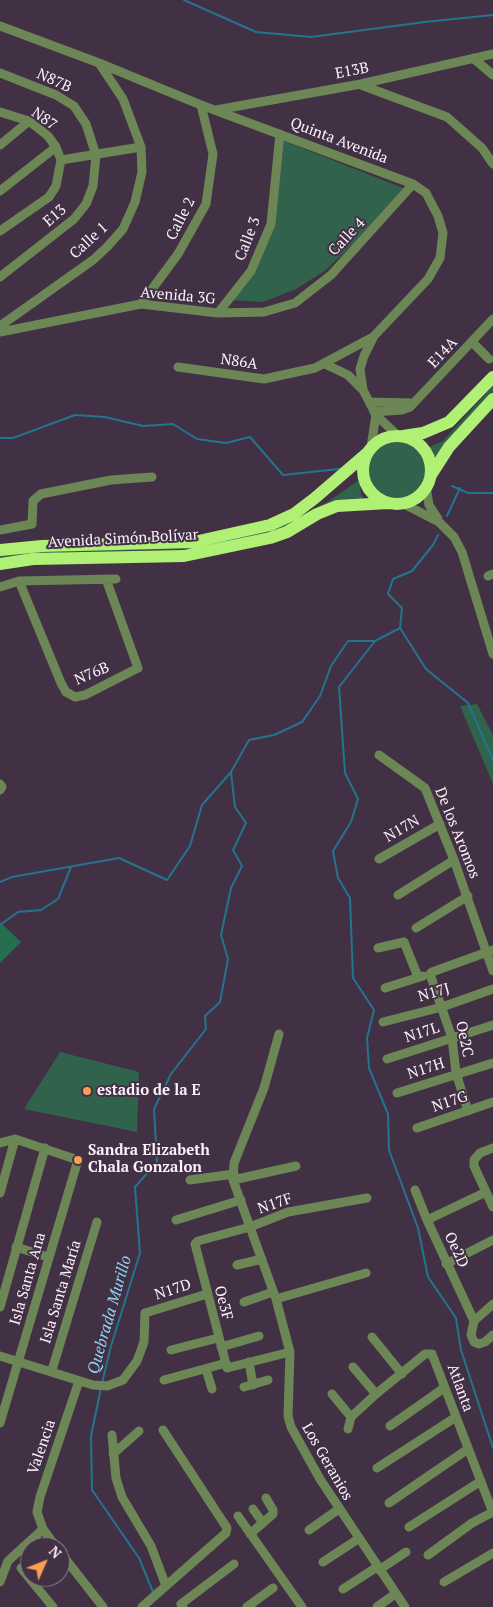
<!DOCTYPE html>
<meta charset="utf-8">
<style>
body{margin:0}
#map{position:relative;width:493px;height:1607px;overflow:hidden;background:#423144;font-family:"PT Serif",serif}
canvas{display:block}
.north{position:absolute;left:20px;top:1537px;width:50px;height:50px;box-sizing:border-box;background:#423144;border:1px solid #8c7e8e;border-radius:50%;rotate:46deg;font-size:14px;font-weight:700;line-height:20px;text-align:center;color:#fcf1fc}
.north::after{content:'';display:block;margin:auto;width:18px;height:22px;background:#fc9d54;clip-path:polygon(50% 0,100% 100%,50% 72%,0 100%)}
</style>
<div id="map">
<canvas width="493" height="1607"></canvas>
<div class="north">N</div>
</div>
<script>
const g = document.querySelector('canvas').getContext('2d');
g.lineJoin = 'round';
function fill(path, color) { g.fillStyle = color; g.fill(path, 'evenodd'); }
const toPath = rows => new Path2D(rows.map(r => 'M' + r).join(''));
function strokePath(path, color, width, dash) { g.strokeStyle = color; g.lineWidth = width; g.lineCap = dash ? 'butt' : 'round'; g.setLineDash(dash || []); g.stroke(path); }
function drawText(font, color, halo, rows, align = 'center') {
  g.font = font + ' "PT Serif",serif'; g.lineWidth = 4; g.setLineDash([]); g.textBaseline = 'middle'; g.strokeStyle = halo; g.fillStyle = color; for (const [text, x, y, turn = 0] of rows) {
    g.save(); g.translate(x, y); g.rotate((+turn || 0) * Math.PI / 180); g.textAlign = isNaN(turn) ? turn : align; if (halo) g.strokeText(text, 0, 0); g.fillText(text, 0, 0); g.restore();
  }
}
fill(toPath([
 [284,141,403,188,351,246,326,270,296,289,263,302,231,300,275,222],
 [493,386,493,392,450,439,439,462,430,447,443,441],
 '367 471a31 31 0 1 1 62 0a31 31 0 1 1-62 0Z',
 [359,480,361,494,366,503,346,506,254,537,205,549,67,552,0,558,0,553,184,548,295,518,326,503],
 [477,704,493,735,493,784,460,706],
 [60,1052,139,1072,137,1132,24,1109]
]), '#30624c');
fill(toPath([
 [0,922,21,942,0,963]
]), '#256e50');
strokePath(toPath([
 [184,0,256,32,311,37,425,22,493,15],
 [0,438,13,438,75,415,105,417,143,426,173,424,197,439,226,443,250,437,283,475,339,469],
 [452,486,468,493,493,493],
 [447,516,460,488],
 [400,628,426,669,468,703,493,760],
 [375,641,339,687,345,773,358,799,351,822,333,851,338,878,350,898,353,978,374,1010,367,1038,369,1068,388,1114,389,1150,418,1228,428,1277,456,1318,461,1350,493,1448],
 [0,882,12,877,119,858,167,880,190,846,202,805,231,772,249,740,274,735,302,722,320,696,331,666,348,641,375,641,400,628,402,608,388,594,393,579,412,571,433,545,438,535],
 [0,925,18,912,41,910,58,899,71,867],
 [102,1383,111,1346,140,1253,135,1187,157,1162,154,1109,171,1074,206,1029,205,1016,220,1002,228,959,221,935,231,888,242,866,233,850,246,823,235,807,231,772],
 [101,1388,91,1436,92,1490,139,1558,153,1592]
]), '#23748f', 2);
strokePath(toPath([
 [0,26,99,63,201,105,413,184,426,193,438,216,443,233,440,258,428,279,374,336,364,356,360,369,363,390,376,415,397,435],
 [473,58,493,75],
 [0,73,56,95,74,106,86,124,96,155,93,186,86,204,74,219,0,277],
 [361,85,447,117,482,148,493,164],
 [216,110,361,84,493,54],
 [0,112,29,121,48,136,56,147,61,160,56,186,49,197,0,231],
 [0,145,29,121],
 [61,160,141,147],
 [0,191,56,147],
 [141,304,178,254,206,204,213,154,201,105],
 [218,313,251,271,271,224,280,134],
 [0,326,93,260,107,247,123,229,135,202,142,172,141,147,123,99,99,63],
 [0,332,141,304,218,313,264,312,295,303,331,275,413,184],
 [472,342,489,359],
 [325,364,348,375,363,390],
 [178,367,264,379,315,368,373,337],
 [370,402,412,403],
 [374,412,402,410,410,407,493,319],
 [371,447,376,415],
 [426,487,429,505,438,519],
 [404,504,439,522,454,537,462,552,493,654],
 [0,530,32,524,33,501,41,494,111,480,152,477],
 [488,576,493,574],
 [19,581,61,683,66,692,75,697,85,695,138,668,106,579],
 [0,587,19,581,116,579],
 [379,755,425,788,454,860,493,971],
 [0,784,2,787,0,790],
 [379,859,440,824],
 [398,895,454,860],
 [416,928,468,896],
 [378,948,404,942,418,977],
 [385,988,423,976],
 [383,1022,442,1007,493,989],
 [279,1034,264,1088,234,1163,233,1180,276,1299,290,1352,288,1416,291,1427,320,1479,405,1607],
 [387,1059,493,1025],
 [397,1093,493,1063],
 [468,1111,456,1073,452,1038,430,974,432,972,493,950],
 [417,1128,493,1102],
 [0,1143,15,1139,78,1160,0,1423],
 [493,1148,480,1153,474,1160,474,1166,493,1207],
 [190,1180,234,1174],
 [233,1180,296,1166],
 [415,1190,427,1220,474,1321],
 [0,1193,15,1139],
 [176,1220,241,1200],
 [427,1220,486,1192],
 [16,1247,48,1257],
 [446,1264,493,1240],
 [237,1265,262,1259],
 [276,1299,366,1273],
 [244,1302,273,1292],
 [493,1304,474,1321,471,1335,474,1342,479,1344,485,1342,493,1335],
 [0,1307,45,1148],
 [372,1337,402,1374],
 [221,1347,259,1336],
 [171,1350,218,1338],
 [290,1352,227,1368,195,1244,198,1241,250,1227,288,1212,367,1198],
 [0,1356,93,1385,107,1386,123,1380,137,1361,144,1342,145,1313,207,1294],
 [249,1362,253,1385],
 [353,1367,376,1394],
 [206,1369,212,1389],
 [52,1370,97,1222],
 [164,1380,226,1363],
 [244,1387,268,1380],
 [332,1394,351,1417],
 [390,1426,444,1388],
 [348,1429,351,1417,376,1394,425,1354,432,1354,493,1513],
 [112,1435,116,1478,122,1497,151,1546,166,1586],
 [113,1454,139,1431],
 [377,1468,456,1417],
 [389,1503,468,1449],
 [253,1509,263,1523],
 [238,1516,302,1607],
 [409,1527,481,1481],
 [309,1530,339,1509],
 [250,1534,273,1514,273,1510,266,1498],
 [56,1547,43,1529,37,1512,40,1497,79,1381],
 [60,1552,103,1607],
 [428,1555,472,1523,493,1512],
 [323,1562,358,1539],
 [21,1568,53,1607],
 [379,1570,406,1552],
 [0,1582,8,1561,43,1529],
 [444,1582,493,1553],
 [343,1589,377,1567],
 [142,1607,226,1533,227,1528,163,1430],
 [183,1607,181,1604,234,1564],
 [247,1607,273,1588],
 [377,1607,395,1594]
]), '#6c8656', 9);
strokePath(toPath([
 '363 470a34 34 0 1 1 68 0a34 34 0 1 1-68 0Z',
 [403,436,423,433,449,422,493,377],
 [431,475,449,447,493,399],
 [0,550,42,546,194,542,270,525,294,514,315,498,366,454],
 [0,564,33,559,184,556,270,538,287,532,317,514,337,506,388,503]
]), '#b0f075', 12);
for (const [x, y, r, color] of [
 [87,1091,5,"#fc9d54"],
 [78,1160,5,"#fc9d54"]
]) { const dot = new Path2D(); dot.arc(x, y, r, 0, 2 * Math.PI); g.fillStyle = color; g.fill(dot); strokePath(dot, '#423144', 2); }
drawText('15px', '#fcf1fc', '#423144', [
 ["E13B",352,71,-11],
 ["N87B",54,81,25],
 ["N87",44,119,35],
 ["Quinta Avenida",339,141,21],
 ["E13",55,216,-41],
 ["Calle 2",181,219,-63],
 ["Calle 4",347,237,-47],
 ["Calle 3",248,239,-69],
 ["Calle 1",89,241,-43],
 ["Avenida 3G",178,296,5],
 ["E14A",443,353,-47],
 ["N86A",239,362,8],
 ["Avenida Simón Bolívar",123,539,-3],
 ["N76B",92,674,-23],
 ["N17N",402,829,-30],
 ["De los Aromos",457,833,68],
 ["N17J",434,993,-16],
 ["N17L",422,1033,-18],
 ["Oe2C",464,1039,78],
 ["N17H",426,1069,-18],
 ["N17G",450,1102,-19],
 ["N17F",275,1204,-19],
 ["Oe2D",456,1250,65],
 ["Isla Santa Ana",28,1279,-74],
 ["N17D",173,1290,-18],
 ["Isla Santa María",61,1292,-73],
 ["Oe3F",223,1303,75],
 ["Atlanta",460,1388,70],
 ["Valencia",42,1447,-71],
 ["Los Geranios",327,1462,60]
]);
drawText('bold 15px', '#fcf1fc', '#423144', [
 ["estadio de la E",97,1091],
 ["Sandra Elizabeth",88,1151],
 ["Chala Gonzalon",88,1168]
], 'left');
drawText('italic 16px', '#8ed7f3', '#423144', [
 ["Quebrada Murillo",110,1315,-74]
]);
</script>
